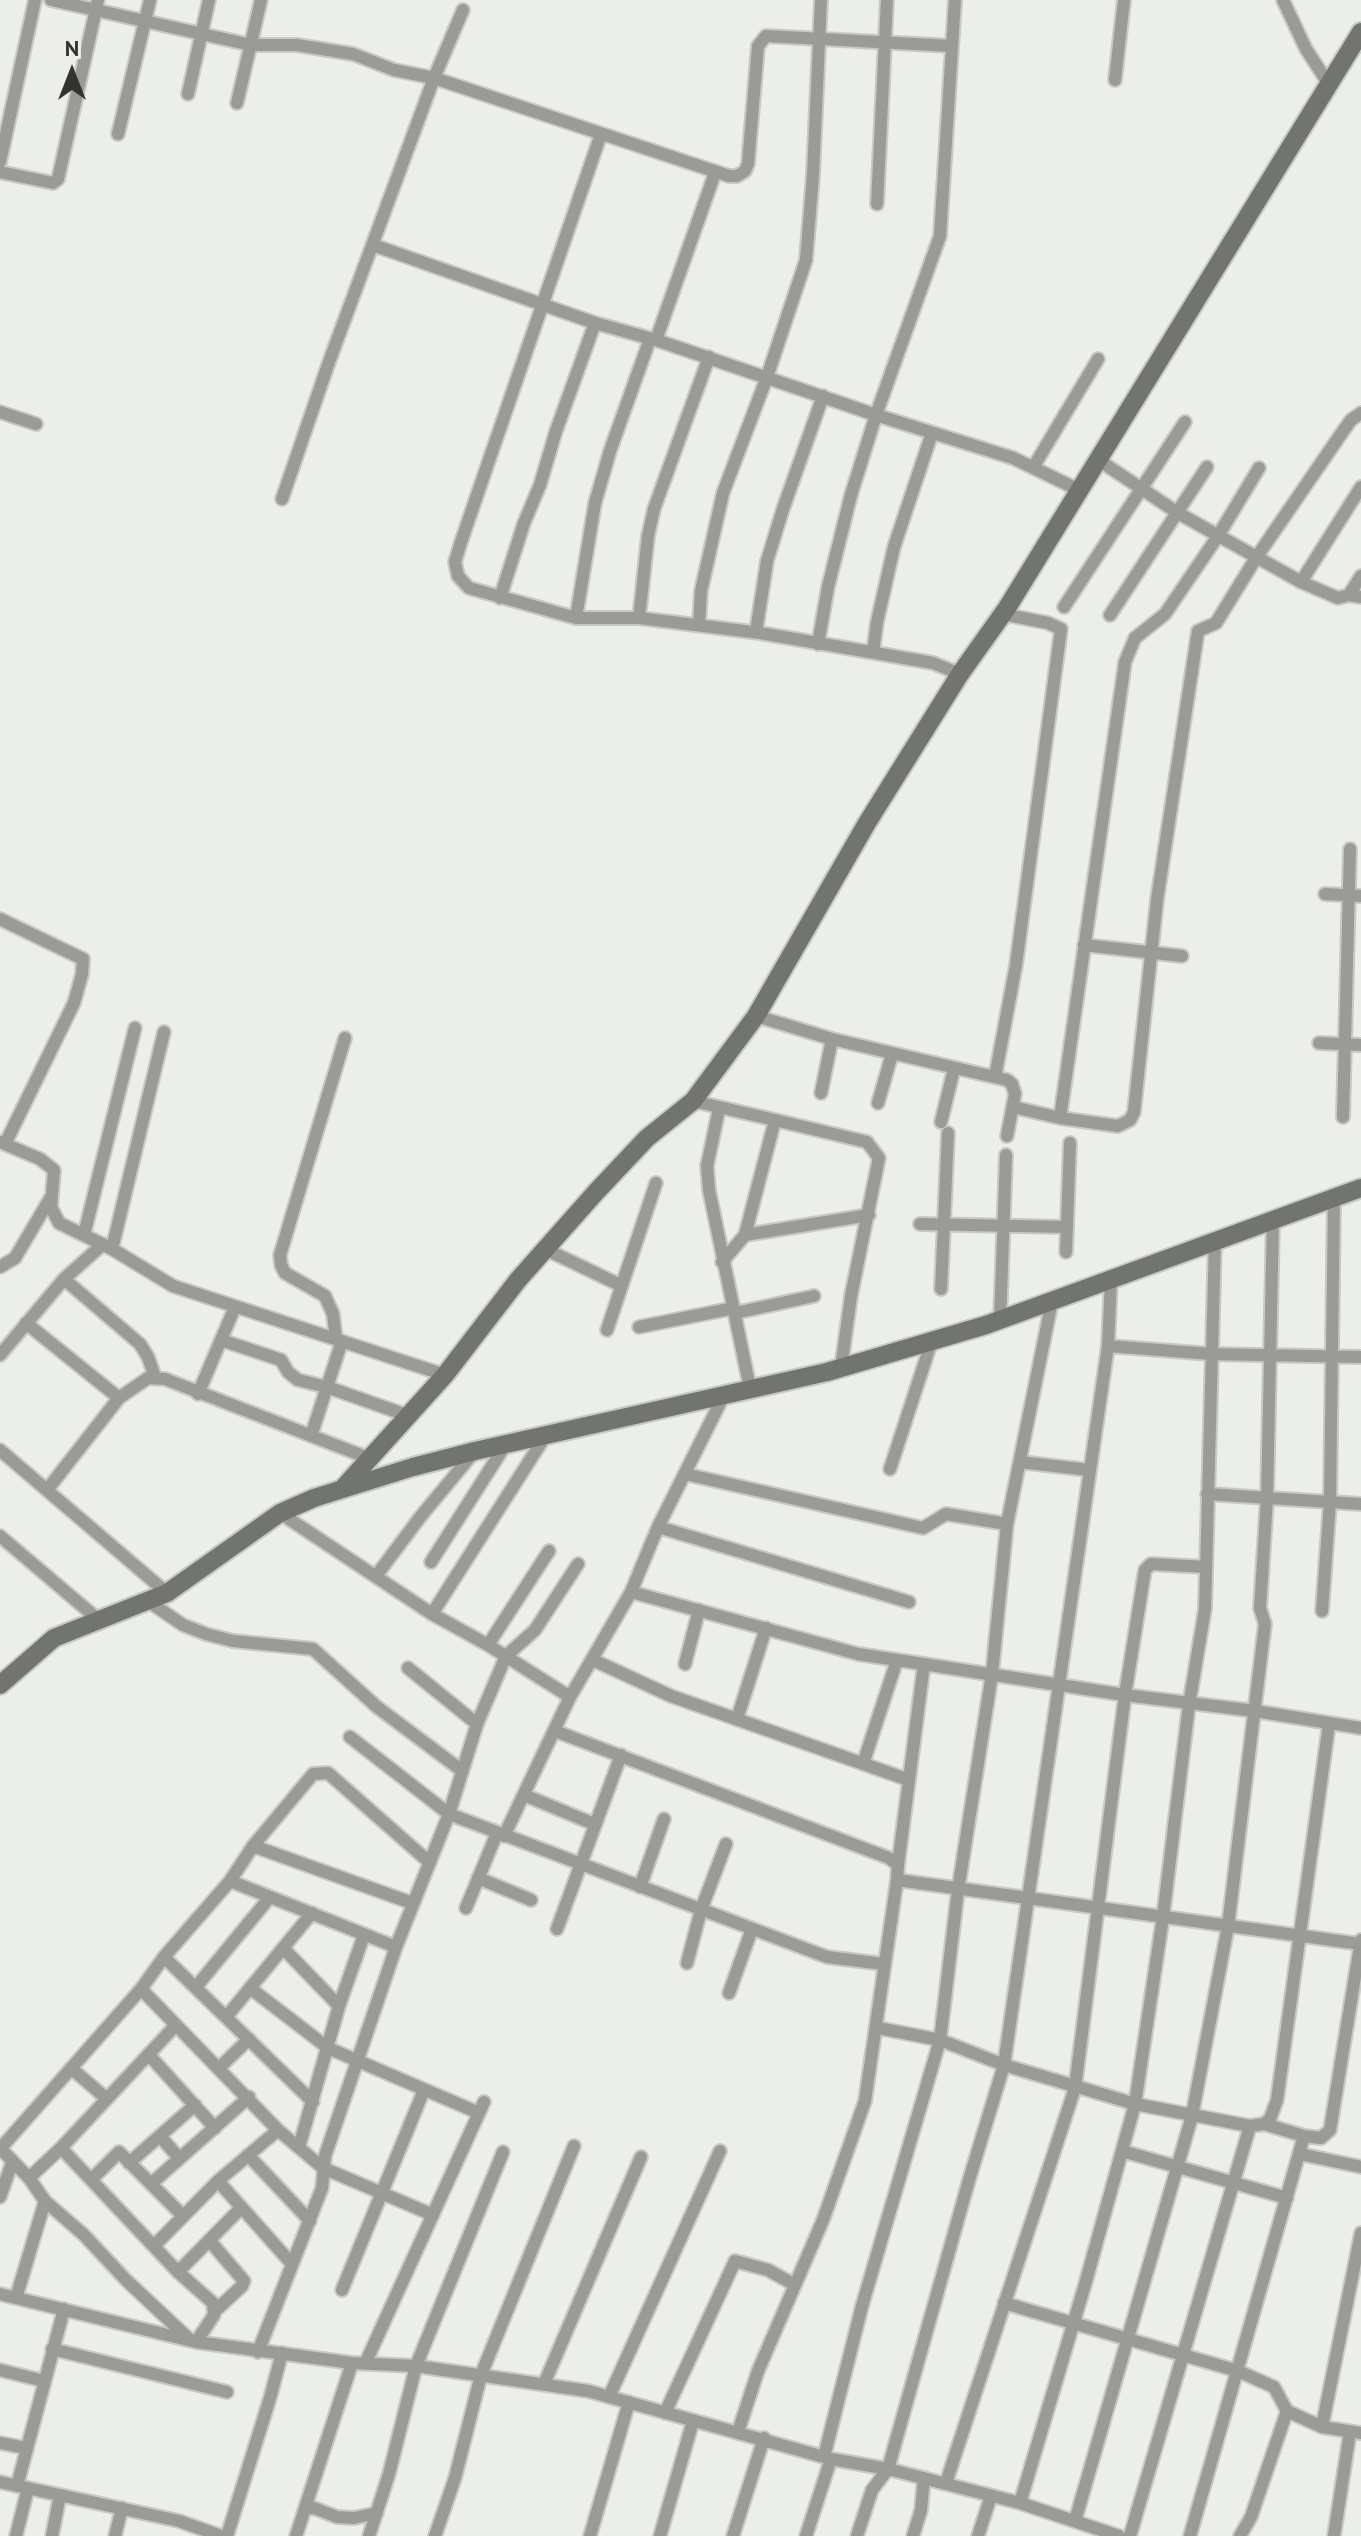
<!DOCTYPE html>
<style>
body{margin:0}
#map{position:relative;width:1361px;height:2536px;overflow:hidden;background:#eceeea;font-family:"PT Sans",sans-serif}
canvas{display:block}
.north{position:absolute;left:32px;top:32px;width:80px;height:80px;-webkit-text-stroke:6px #eceeea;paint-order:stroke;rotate:0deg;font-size:22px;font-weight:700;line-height:32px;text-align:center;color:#333432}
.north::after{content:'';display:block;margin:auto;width:28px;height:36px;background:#333432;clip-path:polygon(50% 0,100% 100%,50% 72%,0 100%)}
</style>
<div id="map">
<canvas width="1361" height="2536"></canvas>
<div class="north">N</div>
</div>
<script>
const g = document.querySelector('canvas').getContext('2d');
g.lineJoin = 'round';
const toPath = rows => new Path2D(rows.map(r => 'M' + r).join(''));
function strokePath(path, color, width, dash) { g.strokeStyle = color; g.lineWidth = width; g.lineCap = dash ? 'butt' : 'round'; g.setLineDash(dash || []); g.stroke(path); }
const street = toPath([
 [51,0,251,45,297,45,353,54,394,70,434,78,729,176,737,176,745,171,748,164,758,46,766,36,952,46],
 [1283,0,1306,49,1328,83],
 [1115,80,1124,0],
 [188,94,209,0],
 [237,103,261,0],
 [118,134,150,0],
 [601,134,461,542,455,562,458,576,469,588,576,618,639,618,760,633,933,663,960,674],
 [0,162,35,0],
 [0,172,53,183,58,179,98,0],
 [877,204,887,0],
 [373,245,595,323,656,340,876,415,1013,458,1079,490],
 [656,340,715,173],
 [0,412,36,424],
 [1097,459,1178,513,1301,582,1338,598,1349,595,1361,597],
 [1034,466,1098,359],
 [282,499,329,362,434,78,463,10],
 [1301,582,1361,487],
 [1349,595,1361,576],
 [500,598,524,523,540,485,556,431,595,323],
 [1064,607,1185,422],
 [1110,615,1207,467],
 [576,618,595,503,610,451,650,339],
 [639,618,648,536,654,509,709,357],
 [699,625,701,591,723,493,767,377,806,260,813,175,821,0],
 [756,632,767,561,783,509,823,396],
 [818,644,828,587,851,495,876,415,940,236,955,0],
 [873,652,877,622,894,547,932,433],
 [1325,894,1361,896],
 [0,919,83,959,82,974,74,1003,5,1144],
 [1084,945,1182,956],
 [756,1016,832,1039,1007,1080,1012,1084,1015,1094,1007,1136],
 [1319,1043,1361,1045],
 [995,1077,1016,965,1061,629,1048,623,1002,614],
 [821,1093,832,1039],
 [693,1101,775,1120,745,1235,722,1262],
 [878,1103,892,1054],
 [1013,1107,1060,1118,1118,1126,1130,1120,1134,1112,1157,900,1198,631,1216,623,1256,558,1339,437,1351,420,1361,413],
 [719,1109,707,1166,709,1190,750,1388],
 [1343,1117,1350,849],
 [1060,1118,1125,662,1135,638,1165,614,1218,536,1259,468],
 [775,1120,867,1142,879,1158,851,1296,841,1368],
 [941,1122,954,1069],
 [0,1142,40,1159,54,1170,51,1207,59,1223,112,1249,173,1286,445,1375],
 [920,1224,1067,1227],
 [84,1235,135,1028],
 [745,1235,869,1215],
 [112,1249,164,1032],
 [545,1249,620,1285],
 [1066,1252,1070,1143],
 [0,1267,15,1258,51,1197],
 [64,1279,140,1344,148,1357,155,1377],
 [941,1289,948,1133],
 [735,1313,814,1296],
 [1000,1321,1006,1155],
 [26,1323,119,1398],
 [639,1327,734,1308],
 [607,1330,656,1183],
 [336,1339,333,1314,325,1296,285,1273,281,1265,280,1255,345,1038],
 [221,1340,281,1360,288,1372,298,1380,327,1387,409,1416],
 [1108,1346,1211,1354,1361,1357],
 [0,1355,64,1279,103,1244],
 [198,1394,235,1307],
 [311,1436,342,1341],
 [0,1450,167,1593],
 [1020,1462,1089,1470],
 [890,1469,932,1340],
 [685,1474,923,1528,946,1514,1007,1524],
 [47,1490,119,1398,148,1378,165,1379,371,1459],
 [1207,1494,1361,1504],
 [280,1513,432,1614,488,1645,570,1697],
 [658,1527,909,1602],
 [0,1536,100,1621],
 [431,1562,506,1444],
 [376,1576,421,1516,475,1451],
 [631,1592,858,1654,1125,1695,1255,1711,1361,1728],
 [148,1601,183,1625,206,1634,233,1641,313,1649,377,1707,461,1770],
 [1322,1611,1330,1502,1334,1197],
 [432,1614,546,1435],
 [488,1645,549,1551],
 [593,1660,671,1696,909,1780],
 [685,1664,699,1610],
 [408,1668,477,1724],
 [737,1719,766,1628],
 [555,1731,889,1858,898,1865,897,1880,1361,1944],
 [350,1737,449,1814,827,1957,884,1964],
 [863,1764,897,1660],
 [524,1795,594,1824],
 [504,1836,570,1697,631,1592,658,1527,724,1395],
 [253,1846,412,1903],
 [898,1865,924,1664],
 [478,1878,531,1900],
 [230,1881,396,1947],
 [640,1887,664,1819],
 [466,1908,497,1833],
 [557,1929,621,1755],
 [283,1948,339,2006],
 [164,1957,313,2102],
 [687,1963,701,1910,726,1844],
 [196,1987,270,1897],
 [250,1988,328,2048,479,2113],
 [141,1989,278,2130,323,2168,433,2215],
 [729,1993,752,1929],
 [227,2016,312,1913],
 [878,2028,940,2040,1004,2065,1135,2104,1250,2126,1264,2124,1270,2119,1277,2100,1329,1724],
 [149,2055,215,2128],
 [220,2067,249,2039],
 [71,2068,107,2099],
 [160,2136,179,2158],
 [1304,2136,1321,2138,1330,2130,1361,1940],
 [299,2147,339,2006,364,1935],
 [0,2148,29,2178,45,2201,84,2235,126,2280,189,2339],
 [61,2148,178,2272,213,2303,214,2315,196,2342],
 [0,2149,141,1989,164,1957,230,1881,253,1846,313,1774,328,1773,429,1862],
 [1122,2151,1287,2198],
 [1300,2154,1361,2167],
 [248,2155,310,2221],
 [129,2163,195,2105],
 [29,2178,61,2148,176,2025],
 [92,2179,119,2152,182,2215],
 [218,2181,292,2264],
 [152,2183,249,2097],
 [0,2197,12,2163],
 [209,2240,244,2281,242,2286,215,2311],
 [154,2246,218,2181,278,2130],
 [178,2272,241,2208],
 [342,2290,424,2090],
 [0,2294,196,2342,352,2363,416,2366,588,2391,831,2459,888,2469,1020,2503,1119,2536],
 [16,2298,45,2201],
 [1004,2303,1238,2371,1274,2387,1287,2411,1322,2427,1361,2433],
 [52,2349,227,2392],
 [258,2352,322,2188,325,2156,396,1947,449,1814,477,1724,506,1656,535,1630,578,1564],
 [365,2364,484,2102],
 [0,2370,44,2381],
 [544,2384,641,2157],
 [609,2397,720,2151],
 [665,2413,735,2261,768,2270,795,2285],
 [1322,2427,1361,2233],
 [738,2432,758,2371,823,2220,865,2101,897,1880],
 [0,2443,26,2448],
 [824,2457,862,2306,940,2040,958,1890,992,1674,1007,1524,1052,1301],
 [0,2482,179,2521,221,2536],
 [946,2483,1075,2088,1125,1695,1145,1570,1151,1564,1206,1567],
 [17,2486,64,2309],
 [1020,2503,1086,2281,1135,2104,1163,1917,1189,1705,1205,1609,1215,1240],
 [305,2509,314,2508,337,2517,354,2518,377,2513],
 [1075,2521,1192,2116,1228,1926,1265,1624,1260,1608,1267,1498,1273,1218],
 [16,2536,28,2488],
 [52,2536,60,2495],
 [115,2536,122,2508],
 [227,2536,270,2398,282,2353],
 [296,2536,352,2363],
 [369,2536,389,2474,416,2366,503,2152],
 [435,2536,455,2478,481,2375,574,2146],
 [590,2536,629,2402],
 [660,2536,693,2421],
 [733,2536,764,2438],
 [806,2536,831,2459],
 [857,2536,872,2490,888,2469,969,2180,1004,2065,1108,1346,1111,1279],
 [913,2536,921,2510,924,2478],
 [978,2536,991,2496],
 [1130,2536,1250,2126],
 [1190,2536,1304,2136,1264,2124],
 [1240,2536,1251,2517,1287,2411],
 [1334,2536,1350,2432]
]);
const secondary = toPath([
 [343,1488,445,1375,518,1280,596,1192,647,1138,693,1101,756,1016,867,823,960,674,1007,608,1361,32],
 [0,1685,54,1638,167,1593,280,1513,314,1498,413,1467,475,1451,827,1372,986,1325,1361,1188]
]);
strokePath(street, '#c7c9c5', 16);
strokePath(secondary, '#c7c9c5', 22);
strokePath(street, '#9a9b99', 12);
strokePath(secondary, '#727471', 18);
</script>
